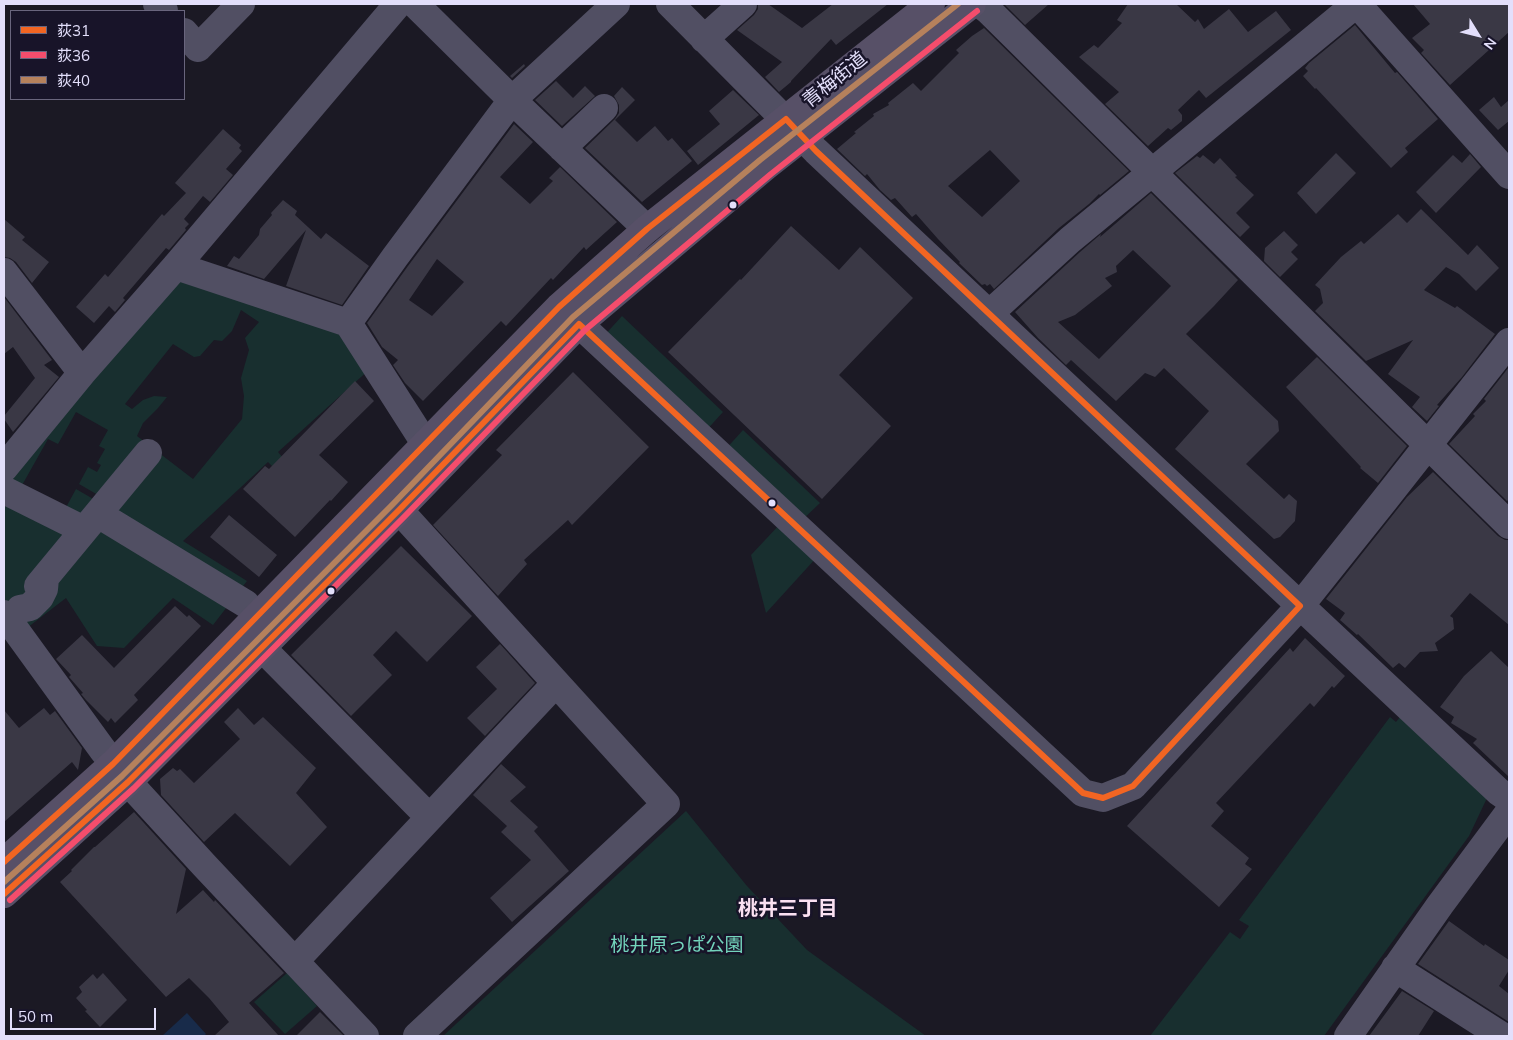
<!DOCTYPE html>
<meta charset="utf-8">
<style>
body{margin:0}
#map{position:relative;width:1513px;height:1040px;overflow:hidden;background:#1b1924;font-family:Mulish,"Noto Sans JP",sans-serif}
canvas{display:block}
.frame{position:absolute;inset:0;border:5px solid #e3dffb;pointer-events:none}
.legend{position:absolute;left:10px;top:10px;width:175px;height:90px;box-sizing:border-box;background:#181429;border:1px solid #69657d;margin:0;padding:6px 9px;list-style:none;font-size:15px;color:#e3dffb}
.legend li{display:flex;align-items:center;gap:10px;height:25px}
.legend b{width:25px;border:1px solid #69657d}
.north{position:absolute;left:1453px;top:10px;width:50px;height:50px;-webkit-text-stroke:4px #181429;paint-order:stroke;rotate:126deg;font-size:14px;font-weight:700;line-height:20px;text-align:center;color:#e3dffb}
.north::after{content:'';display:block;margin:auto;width:18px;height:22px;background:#e3dffb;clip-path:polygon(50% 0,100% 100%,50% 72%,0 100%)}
.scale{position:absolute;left:10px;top:1008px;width:146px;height:22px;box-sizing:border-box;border:2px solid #e3dffb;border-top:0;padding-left:6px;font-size:15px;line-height:18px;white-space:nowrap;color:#e3dffb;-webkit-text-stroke:4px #181429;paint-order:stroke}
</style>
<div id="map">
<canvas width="1513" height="1040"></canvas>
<div class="frame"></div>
<ul class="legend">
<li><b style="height:6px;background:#f26522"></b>荻31</li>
<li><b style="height:6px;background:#f44d6c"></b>荻36</li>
<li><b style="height:6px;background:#b6815c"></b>荻40</li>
</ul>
<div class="north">N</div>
<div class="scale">50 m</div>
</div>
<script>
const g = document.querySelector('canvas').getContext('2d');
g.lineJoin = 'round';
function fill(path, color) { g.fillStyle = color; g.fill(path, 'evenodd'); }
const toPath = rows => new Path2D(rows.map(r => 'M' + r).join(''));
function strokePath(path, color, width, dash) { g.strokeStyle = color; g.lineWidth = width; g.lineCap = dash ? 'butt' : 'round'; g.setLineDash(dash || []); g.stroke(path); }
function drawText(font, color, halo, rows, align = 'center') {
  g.font = font + ' Mulish,"Noto Sans JP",sans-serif'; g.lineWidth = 5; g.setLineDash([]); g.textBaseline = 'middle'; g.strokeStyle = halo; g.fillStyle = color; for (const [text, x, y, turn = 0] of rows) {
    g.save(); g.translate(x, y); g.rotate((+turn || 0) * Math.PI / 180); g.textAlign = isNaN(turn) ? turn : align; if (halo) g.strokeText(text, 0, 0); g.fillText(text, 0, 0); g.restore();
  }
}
fill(toPath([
 [176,273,344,331,371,368,278,452,317,498,311,505,268,462,183,541,247,581,213,625,173,598,124,648,97,646,66,598,23,631,4,599,4,480],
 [241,310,259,322,245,338,249,350,241,378,244,396,242,419,193,479,137,436,143,423,158,408,167,397,154,396,143,400,132,409,125,404,173,344,194,357,200,356,214,340,222,341,232,331],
 [76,412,108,430,99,446,105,449,97,463,101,465,97,472,88,467,79,484,98,495,95,500,76,489,64,511,21,487,48,439,58,444],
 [622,316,723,412,703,434,602,338],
 [743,430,820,503,799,523,724,451],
 [781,523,817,557,766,613,751,555],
 [1390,717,1396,722,1400,717,1487,798,1469,836,1324,1036,1150,1036,1230,932,1240,939,1249,926,1239,920],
 [686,811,747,886,807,950,926,1036,443,1036],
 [287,973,317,1006,285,1034,254,1002]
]), '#182f2f');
fill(toPath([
 [187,1013,206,1034,204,1036,162,1036]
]), '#182b4a');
fill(toPath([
 [758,4,768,4,802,28,833,4,888,4,836,45,831,39,791,81,791,82,779,92,765,77,782,62,737,30,754,15,758,9],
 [1004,4,1049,4,1025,25],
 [1128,4,1176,4,1195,22,1198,19,1204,29,1229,9,1248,32,1276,11,1291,30,1206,98,1199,90,1178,110,1182,115,1182,121,1171,130,1168,128,1148,146,1105,104,1119,92,1079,57,1094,45,1098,48,1122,23,1117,20],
 [1413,4,1509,4,1509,32,1450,85,1421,53,1424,50,1412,38,1430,24],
 [1355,25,1395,73,1397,72,1438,119,1405,148,1408,152,1391,168,1316,88,1315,89,1303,76,1308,71,1305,68,1309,63],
 [984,28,1129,171,1100,195,1099,194,1089,204,1059,228,994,289,990,284,987,286,985,284,982,285,959,263,960,262,938,239,916,214,912,217,895,198,891,200,880,190,867,174,865,176,837,149,856,133,854,132,874,116,873,114,889,105,888,103,913,83,921,91,959,53,956,50,972,36],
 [990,150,1020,181,982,217,948,186],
 [524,64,525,66,512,78,510,76],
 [556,81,573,98,585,86,595,96,562,126,535,100],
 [622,87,635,100,615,120,637,142,655,126,668,141,672,138,692,161,642,202,585,148,615,119,619,113,619,105,614,96],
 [733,90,759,115,698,165,687,151,720,124,709,111],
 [1494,97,1501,107,1509,100,1509,121,1498,130,1479,110],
 [514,124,533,142,500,177,530,204,553,181,549,178,560,167,617,222,586,250,584,247,553,280,551,278,506,326,501,321,423,401,405,383,393,365,398,360,382,347,367,323,408,266],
 [437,259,464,282,432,316,409,300],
 [223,129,241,145,239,148,242,151,226,169,233,175,210,202,203,196,184,219,189,224,185,228,186,230,169,250,166,248,123,298,125,300,115,312,109,306,94,323,76,307,105,274,108,277,162,214,164,216,186,193,175,183],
 [1336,153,1356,173,1316,214,1297,193],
 [1470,154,1481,167,1436,213,1416,192,1453,155,1462,163],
 [1203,155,1214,164,1220,158,1237,176,1235,177,1254,195,1236,213,1250,227,1240,237,1175,173,1197,156,1200,158],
 [1151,193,1238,280,1214,306,1186,334,1278,421,1279,431,1246,464,1284,499,1289,494,1297,501,1295,521,1280,537,1274,539,1175,449,1209,411,1164,368,1155,377,1145,373,1116,401,1071,360,1066,365,1038,338,1015,312,1080,252,1101,234,1100,237],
 [1133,250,1171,286,1099,359,1058,322,1075,315,1112,286,1105,278,1117,272,1116,266],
 [283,200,297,211,295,215,321,239,326,233,369,266,342,305,286,286,306,230,264,279,227,266,234,256,239,259,259,235,260,229,272,215,271,213],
 [1421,209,1468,255,1477,245,1499,268,1476,291,1459,274,1446,267,1424,290,1455,308,1457,306,1495,334,1462,377,1437,405,1439,406,1427,421,1412,407,1420,397,1388,374,1413,340,1366,361,1315,311,1323,303,1320,289,1315,285,1341,257,1361,241,1364,244,1398,214,1407,223],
 [4,219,25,237,22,240,49,262,32,283,16,262,10,258,4,257],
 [791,226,839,270,860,247,913,298,839,375,891,426,822,499,668,352,740,279,741,280],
 [1284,231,1298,245,1291,252,1298,259,1280,277,1264,261,1265,248],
 [4,297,52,360,44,365,59,377,13,432,4,419,4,416,35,378,13,347,4,354],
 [1317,357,1407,446,1378,483,1360,468,1361,467,1286,387],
 [1509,367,1509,499,1507,501,1449,444,1475,416,1473,414,1486,401,1484,399],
 [573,372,649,447,572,525,568,520,524,560,527,564,498,596,433,525,502,455,496,450],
 [355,381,374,401,319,455,348,482,331,501,330,500,295,537,243,489,265,466,269,469],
 [1433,472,1498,536,1505,540,1509,540,1509,625,1470,593,1450,616,1453,618,1454,629,1435,643,1438,651,1420,652,1405,668,1399,663,1393,668,1358,634,1357,635,1340,620,1345,613,1326,599,1407,497],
 [229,515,277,555,259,577,210,537],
 [401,546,472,616,427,662,396,631,373,655,392,675,351,716,291,655],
 [175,606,187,617,189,615,201,626,134,695,138,700,115,723,111,718,108,722,86,700,81,694,83,693,69,677,71,675,56,659,82,635,114,668],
 [1305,638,1345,676,1334,688,1332,686,1314,707,1310,703,1216,803,1224,811,1211,826,1249,858,1245,864,1252,869,1219,907,1127,826,1290,648,1293,652],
 [500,644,535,683,485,736,467,718,497,689,476,667],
 [1491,651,1509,668,1509,777,1473,743,1477,739,1451,723,1454,717,1440,707,1464,676],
 [44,708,50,715,55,711,82,748,78,770,72,762,4,822,4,710,19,728],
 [238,708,254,725,263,717,316,768,296,793,327,827,290,866,235,813,204,842,161,795,160,779,173,768,177,771,180,769,194,783,240,739,224,722],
 [501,764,526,787,510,801,538,827,534,831,569,871,512,922,490,898,531,860,501,832,507,826,473,795],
 [134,812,186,869,176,914,203,890,214,902,215,900,284,973,249,1003,279,1036,214,1036,229,1022,209,998,189,978,166,997,60,882,72,871,71,870,94,847,95,847],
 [1449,921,1484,946,1485,944,1509,960,1509,970,1499,986,1509,994,1509,1022,1418,964],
 [103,973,127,1000,100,1027,85,1011,87,1010,76,998,82,992,79,987,93,974,97,979],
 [1402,991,1434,1011,1418,1036,1369,1036],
 [320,1012,344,1036,296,1036]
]), '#3a3845');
strokePath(toPath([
 [157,4,164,11],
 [415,4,512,100,647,229],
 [670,4,816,151,1002,326,1499,792,1509,799],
 [980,4,989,11,1509,525],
 [1357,4,1509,175],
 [184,32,198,48,241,4],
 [704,39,743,4],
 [562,148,604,108],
 [176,266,348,323,426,445],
 [4,272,82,373],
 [989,314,1070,240,1356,4],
 [348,323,395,257,512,100,616,4],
 [579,324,1083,793,1103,798,1133,786,1300,606,1383,502,1509,342],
 [4,468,82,373,176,266,398,4],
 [4,490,84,530],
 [399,510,666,804,417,1036],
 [98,514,246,604],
 [38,586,148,453],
 [20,609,30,607,40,597,44,589,45,578],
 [4,614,102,749,128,782,204,865,365,1036],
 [262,648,429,817],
 [295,961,556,683],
 [1395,968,1502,1036],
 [1348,1036,1440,905,1509,812]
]), '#514f63', 28);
strokePath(toPath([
 [4,862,113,764,559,307,647,229,931,4],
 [4,894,128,782,156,754,399,510,579,324,765,167,972,4]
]), '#575067', 28);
strokePath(toPath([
 [4,862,113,764,559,307,647,229,786,119,816,151,1300,606,1133,786,1103,798,1083,793,579,324,399,510,128,782,4,894]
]), '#f26522', 6);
strokePath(toPath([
 [10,900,134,788,405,516,585,330,771,174,977,11]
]), '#f44d6c', 6);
strokePath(toPath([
 [4,882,122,776,393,504,573,317,760,160,958,4]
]), '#b6815c', 6);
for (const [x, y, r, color] of [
 [733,205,4.5,"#e3dffb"],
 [772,503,4.5,"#e3dffb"],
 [331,591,4.5,"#e3dffb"]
]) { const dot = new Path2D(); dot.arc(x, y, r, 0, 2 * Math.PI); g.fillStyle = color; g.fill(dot); strokePath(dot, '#181429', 2); }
drawText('19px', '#e3dffb', '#181429', [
 ["青梅街道",835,80,-39]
]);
drawText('19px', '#73d4bc', '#181429', [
 ["桃井原っぱ公園",677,945]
]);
drawText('bold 20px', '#fbe1f2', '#181429', [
 ["桃井三丁目",788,909]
]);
</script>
